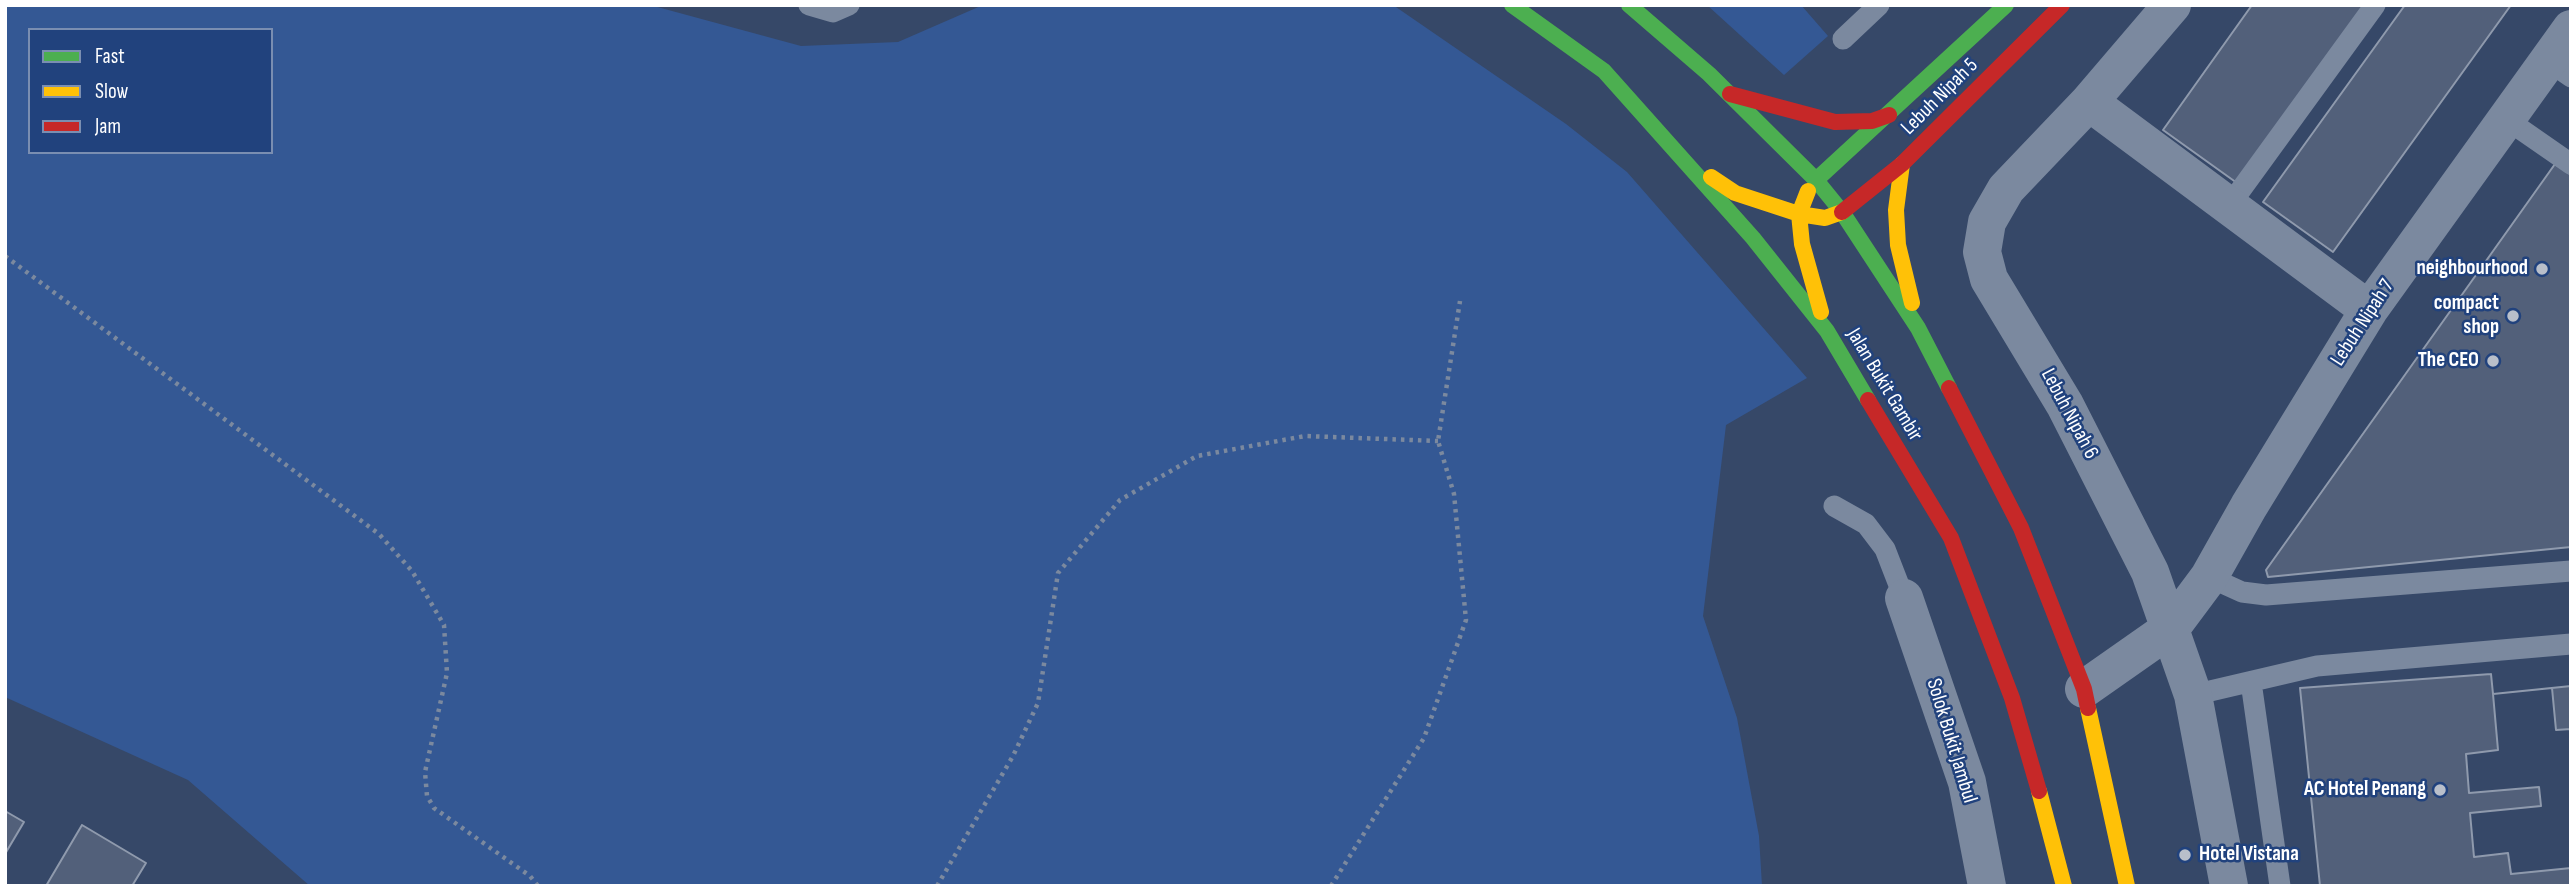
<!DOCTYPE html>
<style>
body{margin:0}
#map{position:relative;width:2576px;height:891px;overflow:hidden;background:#364868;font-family:"Sofia Sans Condensed",sans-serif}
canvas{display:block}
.frame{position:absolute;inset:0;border:7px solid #fff;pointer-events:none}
.legend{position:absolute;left:28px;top:28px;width:245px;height:126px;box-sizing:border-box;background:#21427d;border:2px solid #7a8eb1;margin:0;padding:9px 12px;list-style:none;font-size:21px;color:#fff}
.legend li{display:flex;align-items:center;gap:14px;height:35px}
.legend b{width:35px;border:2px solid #7a8eb1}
</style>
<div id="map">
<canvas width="2576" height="891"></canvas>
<div class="frame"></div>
<ul class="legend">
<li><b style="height:9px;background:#4caf50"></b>Fast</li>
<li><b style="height:9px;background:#ffc107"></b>Slow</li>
<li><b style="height:9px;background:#c62828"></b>Jam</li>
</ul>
</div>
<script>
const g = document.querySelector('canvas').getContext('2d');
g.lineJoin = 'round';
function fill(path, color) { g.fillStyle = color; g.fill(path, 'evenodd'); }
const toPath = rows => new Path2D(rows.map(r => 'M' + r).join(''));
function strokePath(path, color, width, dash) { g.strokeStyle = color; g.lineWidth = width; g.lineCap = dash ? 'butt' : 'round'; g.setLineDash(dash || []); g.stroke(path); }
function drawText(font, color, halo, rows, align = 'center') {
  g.font = font + ' "Sofia Sans Condensed",sans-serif'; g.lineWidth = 5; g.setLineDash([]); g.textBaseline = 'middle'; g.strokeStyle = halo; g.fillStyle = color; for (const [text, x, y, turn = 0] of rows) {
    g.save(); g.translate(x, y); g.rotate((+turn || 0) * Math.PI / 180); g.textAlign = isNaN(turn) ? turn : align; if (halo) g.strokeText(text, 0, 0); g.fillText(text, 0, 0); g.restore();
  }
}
fill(toPath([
 [5,5,650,5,801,46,898,42,983,5,1393,5,1566,124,1627,172,1807,378,1726,425,1703,616,1737,718,1759,836,1762,886,310,886,188,780,5,697],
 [30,30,271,30,271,152,30,152],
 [1707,5,1801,5,1828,36,1784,75]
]), '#345894');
const building = toPath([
 [2252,5,2365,5,2237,183,2163,130,2252,5],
 [2405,5,2511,5,2333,252,2263,202,2405,5],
 [2555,164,2571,175,2571,547,2268,577,2266,570,2555,164],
 [2491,674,2493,694,2571,686,2571,886,2320,886,2300,688,2491,674],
 [2552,688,2556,730,2571,729,2571,868,2511,874,2508,853,2474,857,2470,813,2541,806,2539,787,2469,793,2466,754,2498,750,2493,694,2552,688],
 [5,811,24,822,5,854,5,811],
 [82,825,146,863,132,886,46,886,82,825]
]);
fill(building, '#52607a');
strokePath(building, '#8f9aad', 2);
strokePath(toPath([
 [5,256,379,534,412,571,444,625,447,673,425,772,427,796,434,808,530,876,538,886],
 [937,886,1013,756,1038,703,1058,573,1120,500,1197,456,1305,436,1438,441],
 [1331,886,1424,738,1466,620,1454,494,1438,441,1460,301]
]), '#7b899f', 4.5, [3.5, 5]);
strokePath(toPath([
 [809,5,833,12,849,5],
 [1843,39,1879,5],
 [2548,61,2571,77],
 [2506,119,2571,164],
 [2229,206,2375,5],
 [1834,506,1866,524,1885,549,1904,598],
 [2209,577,2242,592,2266,595,2571,571],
 [2251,682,2280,886],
 [2193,695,2317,666,2571,644]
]), '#7b899f', 21);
strokePath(toPath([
 [2172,5,2089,102,2006,189,1987,222,1982,252,1989,279,2065,405,2150,572,2193,695,2229,886],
 [2089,102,2369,310],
 [1904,598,1967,782,1987,886],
 [2084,689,2171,628,2209,577,2249,506,2369,310,2571,29]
]), '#7b899f', 38);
strokePath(toPath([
 [1512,5,1604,71,1753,238,1827,331,1868,400],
 [1629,5,1709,74,1816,180,1842,212,1918,328,1949,388],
 [1816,180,2006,5]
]), '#4caf50', 16);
strokePath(toPath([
 [1902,164,1896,210,1898,245,1912,303],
 [1711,177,1735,193,1799,214,1825,218,1842,212],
 [1808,191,1799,214,1802,244,1821,312],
 [2088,708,2127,886],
 [2039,791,2064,886]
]), '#ffc107', 16);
strokePath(toPath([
 [1730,94,1835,122,1872,121,1889,115],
 [1842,212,1902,164,2062,5],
 [1949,388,2021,528,2084,689,2088,708],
 [1868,400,1951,538,2012,698,2039,791]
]), '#c62828', 16);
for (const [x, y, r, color] of [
 [2542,269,7,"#b9bfca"],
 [2513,316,7,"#b9bfca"],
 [2493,361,7,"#b9bfca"],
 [2440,790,7,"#b9bfca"],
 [2185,855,7,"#b9bfca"]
]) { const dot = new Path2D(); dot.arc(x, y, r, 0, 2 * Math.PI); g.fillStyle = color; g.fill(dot); strokePath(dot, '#21427d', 2.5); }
drawText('21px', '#fff', '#21427d', [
 ["Lebuh Nipah 5",1940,97,-45],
 ["Lebuh Nipah 7",2363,323,-57],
 ["Jalan Bukit Gambir",1884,385,59],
 ["Lebuh Nipah 6",2069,414,62],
 ["Solok Bukit Jambul",1951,741,73]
]);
drawText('bold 21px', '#fff', '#21427d', [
 ["neighbourhood",2528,269],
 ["compact",2499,304],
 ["shop",2499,328],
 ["The CEO",2479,361],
 ["AC Hotel Penang",2426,790],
 ["Hotel Vistana",2199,855,"left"]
], 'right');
</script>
